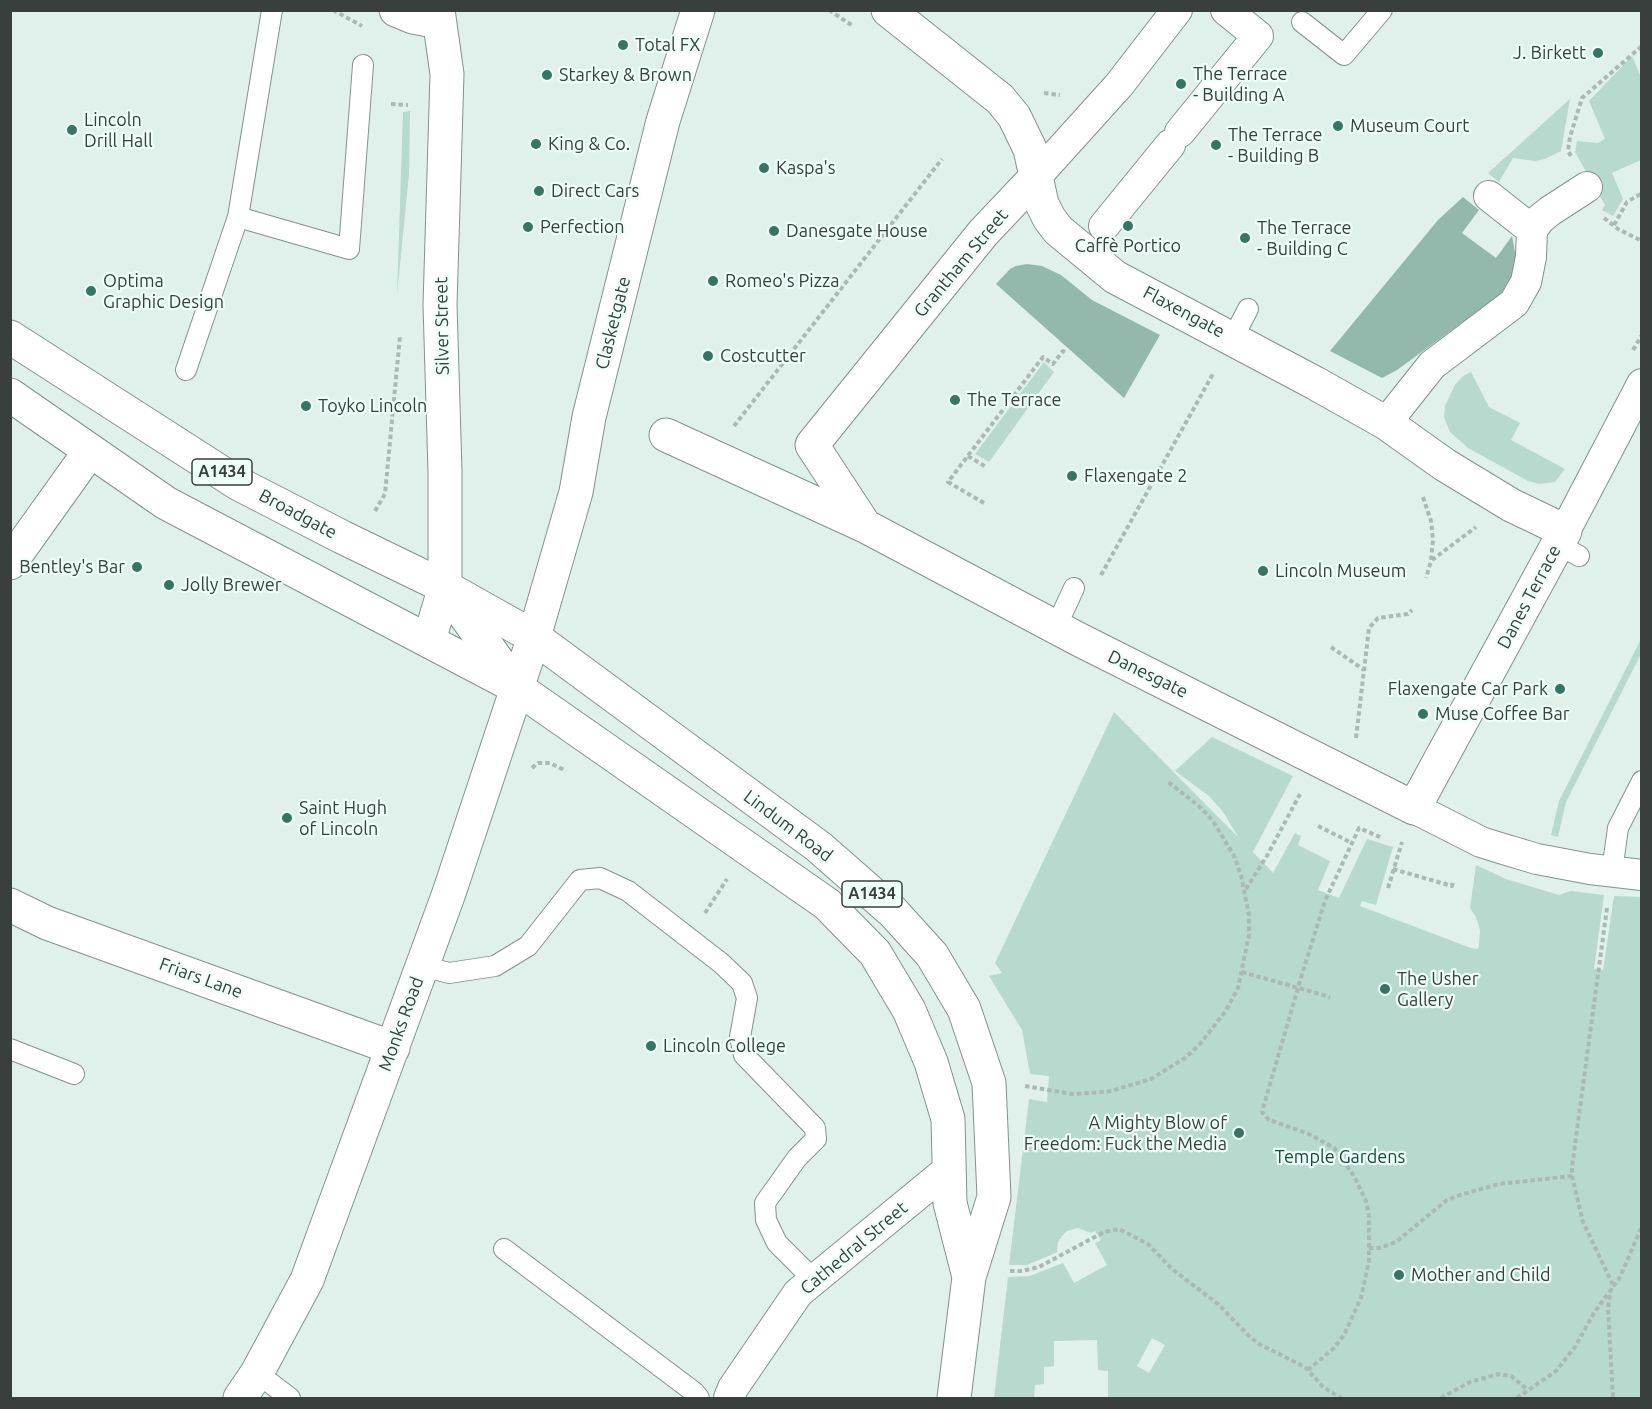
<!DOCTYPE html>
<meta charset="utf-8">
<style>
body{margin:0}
#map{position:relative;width:1652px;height:1409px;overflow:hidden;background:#e0f1eb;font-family:Ubuntu,sans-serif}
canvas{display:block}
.frame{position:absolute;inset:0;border:12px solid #383f3d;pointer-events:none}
</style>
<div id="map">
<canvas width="1652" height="1409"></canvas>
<div class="frame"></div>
</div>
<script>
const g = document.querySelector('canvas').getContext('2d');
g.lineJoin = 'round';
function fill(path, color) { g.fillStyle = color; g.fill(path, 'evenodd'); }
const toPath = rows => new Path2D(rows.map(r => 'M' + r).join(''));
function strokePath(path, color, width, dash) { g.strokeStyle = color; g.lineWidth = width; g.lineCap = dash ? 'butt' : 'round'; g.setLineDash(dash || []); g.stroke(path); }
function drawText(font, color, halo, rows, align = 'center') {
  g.font = font + ' Ubuntu,sans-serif'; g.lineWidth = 4.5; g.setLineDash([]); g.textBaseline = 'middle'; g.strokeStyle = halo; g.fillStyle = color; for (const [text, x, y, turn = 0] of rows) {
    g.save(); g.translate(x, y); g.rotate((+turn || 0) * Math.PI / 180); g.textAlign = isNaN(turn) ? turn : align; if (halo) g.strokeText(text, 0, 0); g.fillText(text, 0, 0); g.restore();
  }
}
fill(toPath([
 [1632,56,1641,77,1641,160,1612,173,1623,199,1613,216,1602,210,1605,205,1575,152,1577,141,1598,143,1605,139,1589,101],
 [1570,99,1561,151,1545,159,1535,161,1513,158,1499,182,1488,173],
 [410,111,409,174,397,295,403,112],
 [1044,362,1054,372,989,462,975,454],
 [1471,372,1489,407,1520,423,1511,440,1565,469,1555,482,1539,484,1528,481,1468,448,1450,432,1444,417,1445,406,1455,385,1463,376],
 [1641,639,1641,654,1566,802,1558,837,1551,835,1559,801],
 [1114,712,1239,838,1223,812,1209,796,1175,771,1212,737,1293,776,1253,852,1273,873,1295,833,1301,836,1298,845,1330,861,1318,890,1339,898,1367,839,1393,847,1376,905,1362,901,1360,906,1471,948,1478,949,1479,944,1480,930,1476,917,1470,908,1476,865,1506,879,1559,895,1571,891,1604,895,1594,969,1603,970,1614,896,1641,897,1641,1398,1108,1398,1108,1371,1098,1370,1097,1340,1054,1341,1054,1366,1044,1367,1044,1384,1035,1385,1034,1398,994,1398,1008,1277,1030,1276,1063,1263,1074,1283,1107,1265,1095,1243,1101,1240,1095,1231,1091,1233,1078,1228,1067,1231,1062,1236,1058,1242,1057,1252,1051,1255,1027,1265,1009,1265,1029,1099,1047,1102,1049,1076,1030,1074,1022,1030,989,976,1002,973,995,963],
 [1152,1338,1165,1345,1149,1373,1137,1366]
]), '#b7d9ce');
fill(toPath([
 [1463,197,1479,210,1462,233,1496,258,1512,236,1516,257,1513,273,1501,294,1397,370,1382,378,1330,351,1438,220],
 [1027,264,1042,266,1061,275,1092,300,1160,335,1124,398,996,284,1010,269,1016,266]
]), '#92b9ac');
const service = toPath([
 [1302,22,1344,55,1382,10],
 [238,217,349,249,363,65],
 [1233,338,1248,309],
 [186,370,238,217,272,10],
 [1558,544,1579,556],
 [1056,627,1074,588],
 [1612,871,1618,828,1642,781],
 [423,966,449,973,495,966,528,946,580,880,600,878,628,891,721,963,742,983,747,998,740,1037,744,1055,815,1128,816,1139,797,1158,765,1203,766,1220,777,1243,814,1280],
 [10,1049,74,1074],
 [504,1249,694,1392,699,1398],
 [257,1373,290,1398]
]);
const pedestrian = toPath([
 [1180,132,1258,36,1226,10],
 [1035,178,1119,85,1177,10],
 [1489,196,1532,230],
 [1104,226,1170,145],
 [1386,423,1432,365,1514,303,1526,282,1531,257,1532,230,1540,219,1550,211,1587,187],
 [1565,531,1642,384],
 [1414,808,1481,842,1500,848,1537,859,1590,869,1642,875],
 [729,1398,733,1388,798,1293,950,1168]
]);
const minor = toPath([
 [396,10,413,17,439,22],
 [666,435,865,526,1078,639,1414,808,1565,531,1511,505,1445,465,1386,423,1315,383,1115,277,1058,230,1049,218,1042,204,1030,149,1014,116,1000,99,888,10],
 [865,526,812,445,983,233,1035,178],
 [10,563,90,451],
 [10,905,47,923,393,1048]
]);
const secondary = toPath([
 [445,587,516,687],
 [429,640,445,587,445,471,440,305,447,74,438,10],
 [240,1398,257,1373,307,1280,449,893,534,637,576,492,589,417,663,121,698,10]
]);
const primary = toPath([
 [10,337,239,484,342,537,445,587,534,637,819,847,893,912,932,955,964,1009,989,1083,994,1197,969,1277,954,1398],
 [10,395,166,503,516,687,827,904,875,953,909,1010,931,1062,948,1119,950,1203,969,1277]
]);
strokePath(service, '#83928d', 22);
strokePath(pedestrian, '#83928d', 32);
strokePath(minor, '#83928d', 35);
strokePath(secondary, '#83928d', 35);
strokePath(primary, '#83928d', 35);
strokePath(toPath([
 [333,10,362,26],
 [829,10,853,26],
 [1044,93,1060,95],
 [391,104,408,105],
 [1571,156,1568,151,1570,137,1582,98,1642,46],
 [1604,218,1618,229,1642,241],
 [1614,225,1627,202,1642,193],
 [1633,350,1642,335],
 [734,426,942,159],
 [968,456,986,467],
 [1423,497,1431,521,1433,540,1431,561,1426,578],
 [984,503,948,482,1043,357,1053,364,1063,351,1067,354],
 [375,511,385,494,400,336],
 [1432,560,1476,527],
 [1101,575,1214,372],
 [1331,647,1364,670],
 [1356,738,1369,628,1378,618,1408,614,1412,610],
 [532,768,538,763,550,763,566,771],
 [1318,826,1352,843],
 [1393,869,1452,886,1453,881],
 [1388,888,1402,842],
 [1246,889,1268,854,1300,794],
 [1607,908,1572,1167,1572,1176,1583,1222,1612,1283,1608,1308,1613,1398],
 [705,913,727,879],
 [1242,972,1330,997],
 [1025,1086,1072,1094,1091,1093,1111,1091,1151,1079,1185,1058,1200,1044,1225,1012,1238,988,1249,935,1249,915,1241,875,1234,856,1213,821,1199,806,1168,782],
 [1369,1248,1379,1248,1396,1242,1447,1200,1460,1195,1499,1184,1572,1176],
 [1010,1271,1022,1271,1039,1267,1104,1232,1119,1229,1148,1244,1172,1269,1218,1304,1250,1337,1259,1344,1305,1367,1323,1387,1341,1398],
 [1308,1370,1334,1348,1344,1335,1361,1298,1369,1261,1369,1216,1366,1201,1354,1176,1334,1148,1309,1134,1269,1120,1262,1112,1263,1108,1303,971,1325,901,1359,828,1380,837],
 [1441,1398,1470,1382,1498,1374,1511,1376,1528,1390],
 [1517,1398,1556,1371,1575,1347,1594,1313,1620,1277,1642,1226]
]), '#abb9b4', 4, [4.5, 3]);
strokePath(service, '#fff', 20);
strokePath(pedestrian, '#fff', 30);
strokePath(minor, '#fff', 33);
strokePath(secondary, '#fff', 33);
strokePath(primary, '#fff', 33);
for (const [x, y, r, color] of [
 [623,45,6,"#357564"],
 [1598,53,6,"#357564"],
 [547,75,6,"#357564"],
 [1181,84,6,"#357564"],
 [1338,126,6,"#357564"],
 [72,130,6,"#357564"],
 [536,144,6,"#357564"],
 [1216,145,6,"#357564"],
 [764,168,6,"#357564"],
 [539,191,6,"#357564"],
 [1128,226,6,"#357564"],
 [528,227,6,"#357564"],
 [774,231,6,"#357564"],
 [1245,238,6,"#357564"],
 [713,281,6,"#357564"],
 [91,291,6,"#357564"],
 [708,356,6,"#357564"],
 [955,400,6,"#357564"],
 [306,406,6,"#357564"],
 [1072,476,6,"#357564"],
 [137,567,6,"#357564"],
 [1263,571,6,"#357564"],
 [169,585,6,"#357564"],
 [1560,689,6,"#357564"],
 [1423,714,6,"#357564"],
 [287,818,6,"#357564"],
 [1385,989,6,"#357564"],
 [651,1046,6,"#357564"],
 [1239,1133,6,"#357564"],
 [1399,1275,6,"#357564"]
]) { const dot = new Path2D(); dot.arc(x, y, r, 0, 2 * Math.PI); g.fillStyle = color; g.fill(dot); strokePath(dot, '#eefff9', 2); }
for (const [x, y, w] of [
 [222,472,60],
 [872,894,60]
]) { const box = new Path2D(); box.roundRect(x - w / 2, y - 13, w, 26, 4.5); g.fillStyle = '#eefff9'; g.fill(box); strokePath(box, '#383f3d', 1.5); }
drawText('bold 16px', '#383f3d', null, [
 ["A1434",222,472],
 ["A1434",872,894]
]);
drawText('18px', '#383f3d', '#eefff9', [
 ["Total FX",635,45],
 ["J. Birkett",1586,53,"right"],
 ["The Terrace",1193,74],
 ["- Building A",1193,95],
 ["Starkey & Brown",559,75],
 ["Lincoln",84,120],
 ["Drill Hall",84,141],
 ["Museum Court",1350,126],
 ["The Terrace",1228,135],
 ["- Building B",1228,156],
 ["King & Co.",548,144],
 ["Kaspa's",776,168],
 ["Direct Cars",551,191],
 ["Perfection",540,227],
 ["The Terrace",1257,228],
 ["- Building C",1257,249],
 ["Danesgate House",786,231],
 ["Caffè Portico",1128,246,"center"],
 ["Optima",103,281],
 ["Graphic Design",103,302],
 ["Romeo's Pizza",725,281],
 ["Costcutter",720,356],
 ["The Terrace",967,400],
 ["Toyko Lincoln",318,406],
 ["Flaxengate 2",1084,476],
 ["Bentley's Bar",125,567,"right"],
 ["Lincoln Museum",1275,571],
 ["Jolly Brewer",181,585],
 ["Flaxengate Car Park",1548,689,"right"],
 ["Muse Coffee Bar",1435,714],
 ["Saint Hugh",299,808],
 ["of Lincoln",299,829],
 ["The Usher",1397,979],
 ["Gallery",1397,1000],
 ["Lincoln College",663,1046],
 ["A Mighty Blow of",1227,1123,"right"],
 ["Freedom: Fuck the Media",1227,1144,"right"],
 ["Mother and Child",1411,1275]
], 'left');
drawText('18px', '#383f3d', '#eefff9', [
 ["Grantham Street",961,263,-50],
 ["Flaxengate",1184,312,28],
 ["Clasketgate",613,323,-76],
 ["Silver Street",442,326,-91],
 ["Broadgate",298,514,28],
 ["Danes Terrace",1529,597,-62],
 ["Danesgate",1148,674,26],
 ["Lindum Road",788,826,37],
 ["Friars Lane",201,978,20],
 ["Monks Road",401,1024,-70],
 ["Cathedral Street",854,1248,-40]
]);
drawText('18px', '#144a3d', '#eefff9', [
 ["Temple Gardens",1340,1157]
]);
</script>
